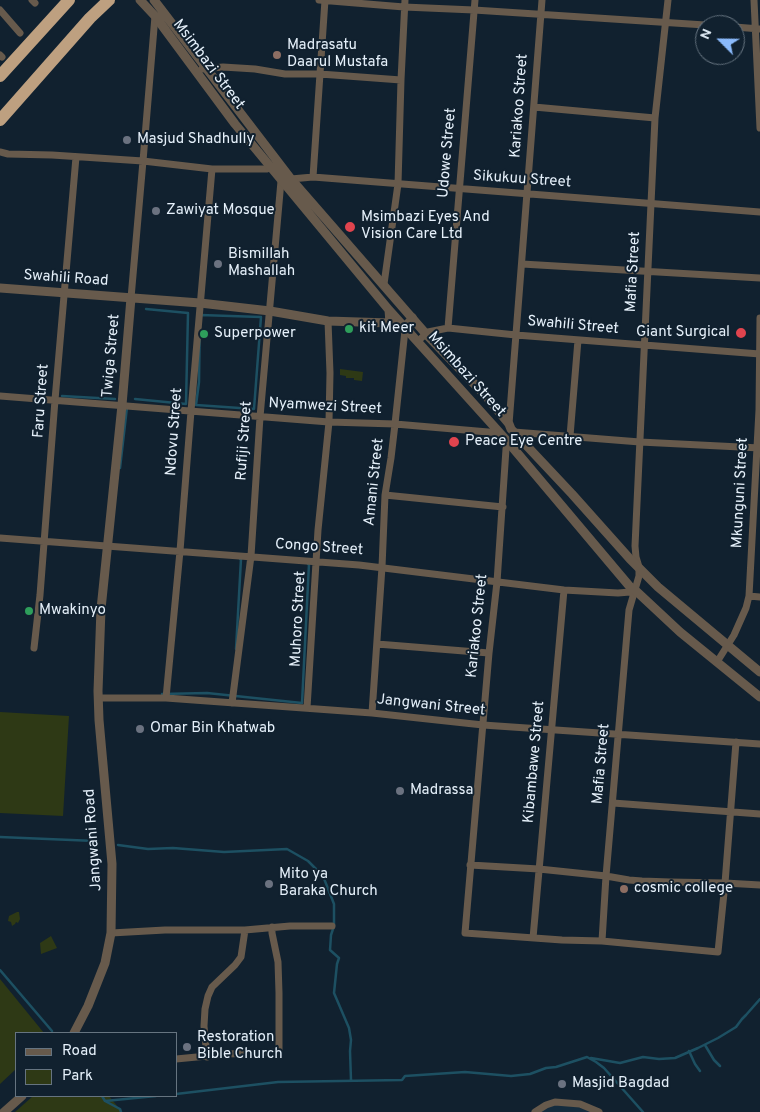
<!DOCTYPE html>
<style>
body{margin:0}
#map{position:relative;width:760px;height:1112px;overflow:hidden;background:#11212f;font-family:Overpass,sans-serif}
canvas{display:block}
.legend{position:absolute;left:15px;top:1032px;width:162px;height:65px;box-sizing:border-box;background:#11212f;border:1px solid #667480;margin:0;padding:6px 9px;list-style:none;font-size:15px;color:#e5f0fa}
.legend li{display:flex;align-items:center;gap:10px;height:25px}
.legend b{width:25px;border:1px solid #667480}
.north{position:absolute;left:695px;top:15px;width:50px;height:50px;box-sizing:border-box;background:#11212f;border:1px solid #667480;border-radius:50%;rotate:293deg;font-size:14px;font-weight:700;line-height:20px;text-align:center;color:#e5f0fa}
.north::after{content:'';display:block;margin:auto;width:18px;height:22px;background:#8abafc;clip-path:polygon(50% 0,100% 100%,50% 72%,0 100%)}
</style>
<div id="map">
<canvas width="760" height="1112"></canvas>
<ul class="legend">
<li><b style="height:6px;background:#675a4c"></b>Road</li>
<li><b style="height:14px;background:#2e3915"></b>Park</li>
</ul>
<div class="north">N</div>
</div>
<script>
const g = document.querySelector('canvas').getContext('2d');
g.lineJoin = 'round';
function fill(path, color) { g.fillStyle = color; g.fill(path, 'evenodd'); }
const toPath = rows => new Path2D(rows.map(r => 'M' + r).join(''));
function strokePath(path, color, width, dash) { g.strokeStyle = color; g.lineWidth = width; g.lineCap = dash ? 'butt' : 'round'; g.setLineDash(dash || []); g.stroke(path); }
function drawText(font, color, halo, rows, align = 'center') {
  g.font = font + ' Overpass,sans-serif'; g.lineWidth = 4; g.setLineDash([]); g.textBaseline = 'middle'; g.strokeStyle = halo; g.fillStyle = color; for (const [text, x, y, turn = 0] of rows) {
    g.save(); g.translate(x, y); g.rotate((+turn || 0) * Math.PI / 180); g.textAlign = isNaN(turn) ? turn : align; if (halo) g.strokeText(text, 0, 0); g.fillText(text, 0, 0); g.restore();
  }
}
fill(toPath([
 [548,1104,579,1105,592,1112,538,1112]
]), '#152c3e');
fill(toPath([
 [340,369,363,372,362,381,354,380,354,378,346,378,346,376,340,375],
 [0,712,69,716,63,816,0,813],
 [17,912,19,912,20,919,18,923,16,922,15,924,12,926,11,922,8,921,9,916],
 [51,936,57,948,41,954,40,943],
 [0,979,44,1033,16,1033,16,1069,0,1084],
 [33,1096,109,1096,122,1112,15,1112]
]), '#2e3915');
strokePath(toPath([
 [200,315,261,317,254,409,196,405,199,382,200,315],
 [62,396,115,399],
 [135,399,186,404,188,313,146,309],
 [120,468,127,407],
 [236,649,241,559,240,559],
 [162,694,207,693,302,703,309,564,308,564],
 [0,837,95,841],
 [118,845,148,849,173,848,224,852,287,849,308,861,323,876,334,904,334,926,331,935,330,950,339,958,337,964,334,993,349,1028,351,1040,350,1051,351,1080],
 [0,970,52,1031],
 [705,1045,714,1060,720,1066],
 [689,1051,695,1064,700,1071],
 [591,1058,620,1063,643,1057,659,1059,675,1058,698,1048,718,1038,736,1027,742,1019,746,1015,760,999],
 [176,1094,278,1082,402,1080,405,1076,465,1072,511,1076,530,1074,546,1068,556,1067,587,1057,596,1062,604,1068,643,1112],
 [102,1096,105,1101,120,1109,121,1112],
 [105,1101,156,1096]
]), '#1d5062', 2.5);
strokePath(toPath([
 [32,0,35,3],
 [319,0,404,7,474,10,705,25],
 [754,0,760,128],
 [0,10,20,33],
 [735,27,760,29],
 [0,55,2,57],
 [202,69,223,67,255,69,285,74,320,74,401,80],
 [534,107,655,118],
 [0,152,8,154,52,155,143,161,212,169,267,169,273,167],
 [313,177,325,0],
 [522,264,760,278],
 [384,284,398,184,401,80,405,0],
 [131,298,143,161,155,16],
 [448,328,475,0],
 [418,341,428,332,448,328,516,335,760,354],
 [0,396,329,422,395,424,500,433],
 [509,424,542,0],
 [514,432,640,442,760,448],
 [570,436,578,340],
 [508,442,506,449,497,582,489,653,465,933,562,940,602,941,718,952,725,883,736,742],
 [385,495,503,507],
 [0,538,359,565,564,590,618,593,630,592,631,588],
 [749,596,760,597],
 [377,644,489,653],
 [34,648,40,595,55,400,76,157],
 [717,662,734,635,746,608,749,596,759,410,760,318],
 [99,698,166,698,372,713,483,725,760,744],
 [166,698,180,551,191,411,212,169],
 [232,703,251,556,260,417,281,181,291,179,313,177,760,212],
 [307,708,318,530,329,422,330,373,328,321],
 [372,713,382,567,385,495,391,458,395,424,405,330,404,326,413,317],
 [613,803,760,814],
 [470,865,539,869,606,876,629,880,642,881,670,882,725,883,760,885],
 [111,933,165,930,245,930,290,926,332,926],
 [533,938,564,590],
 [602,941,606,876,629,610,639,576,639,567,636,557,635,546,655,118,668,0],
 [207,1057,204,1026,205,1009,208,996,212,987,235,965,241,957,245,930],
 [176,1059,228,1054,279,1052,279,993,278,962,272,933,272,927],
 [535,1112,546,1105,555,1102,580,1104,599,1112]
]), '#675a4c', 7);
strokePath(toPath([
 [140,0,155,16,235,124,389,310,508,442,631,588,635,590,680,632,760,697],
 [154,0,291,179,426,334,485,395,509,424,511,429,572,494,630,559,658,587,760,672],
 [0,288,200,303,270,311,328,321,390,323,389,310],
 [74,1033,88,1006,105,963,111,933,112,864,99,720,98,691,101,609,122,405,131,298],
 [4,1112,22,1096]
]), '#675a4c', 9);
strokePath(toPath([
 [0,76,69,0],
 [0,120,90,18,109,0]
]), '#bea080', 12);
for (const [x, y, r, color] of [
 [277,55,5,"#8d6e63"],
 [127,140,5,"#6b7280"],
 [156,211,5,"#6b7280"],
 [350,227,6,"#e0444e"],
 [218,264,5,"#6b7280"],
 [349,329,5,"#2e9e5b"],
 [741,333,6,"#e0444e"],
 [204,334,5,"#2e9e5b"],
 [454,442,6,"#e0444e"],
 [29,611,5,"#2e9e5b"],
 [140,729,5,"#6b7280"],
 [400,791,5,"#6b7280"],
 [269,884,5,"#6b7280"],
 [624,889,5,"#8d6e63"],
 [187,1047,5,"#6b7280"],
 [562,1084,5,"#6b7280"]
]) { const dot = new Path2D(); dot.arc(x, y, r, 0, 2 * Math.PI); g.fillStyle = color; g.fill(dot); strokePath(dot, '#11212f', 2); }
drawText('15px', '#e5f0fa', '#11212f', [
 ["Madrasatu",287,46],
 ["Daarul Mustafa",287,63],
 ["Masjud Shadhully",137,140],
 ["Zawiyat Mosque",166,211],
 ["Msimbazi Eyes And",361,218],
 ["Vision Care Ltd",361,235],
 ["Bismillah",228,255],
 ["Mashallah",228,272],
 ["kit Meer",359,329],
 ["Giant Surgical",730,333,"right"],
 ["Superpower",214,334],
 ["Peace Eye Centre",465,442],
 ["Mwakinyo",39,611],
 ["Omar Bin Khatwab",150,729],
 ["Madrassa",410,791],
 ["Mito ya",279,875],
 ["Baraka Church",279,892],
 ["cosmic college",634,889],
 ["Restoration",197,1038],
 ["Bible Church",197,1055],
 ["Masjid Bagdad",572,1084]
], 'left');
drawText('15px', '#e5f0fa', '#11212f', [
 ["Msimbazi Street",208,65,53],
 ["Kariakoo Street",520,106,-86],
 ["Udowe Street",448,153,-85],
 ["Sikukuu Street",522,180,4],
 ["Mafia Street",634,272,-87],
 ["Swahili Road",66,279,4],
 ["Swahili Street",573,326,5],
 ["Twiga Street",112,356,-85],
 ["Msimbazi Street",466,375,48],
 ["Faru Street",42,401,-86],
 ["Nyamwezi Street",325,407,3],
 ["Ndovu Street",175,432,-86],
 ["Rufiji Street",245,441,-86],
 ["Amani Street",375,482,-84],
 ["Mkunguni Street",741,493,-87],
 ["Congo Street",319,548,4],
 ["Muhoro Street",299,619,-87],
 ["Kariakoo Street",478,626,-84],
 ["Jangwani Street",431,706,6],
 ["Kibambawe Street",535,762,-85],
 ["Mafia Street",602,764,-85],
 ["Jangwani Road",94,840,-94]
]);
</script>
